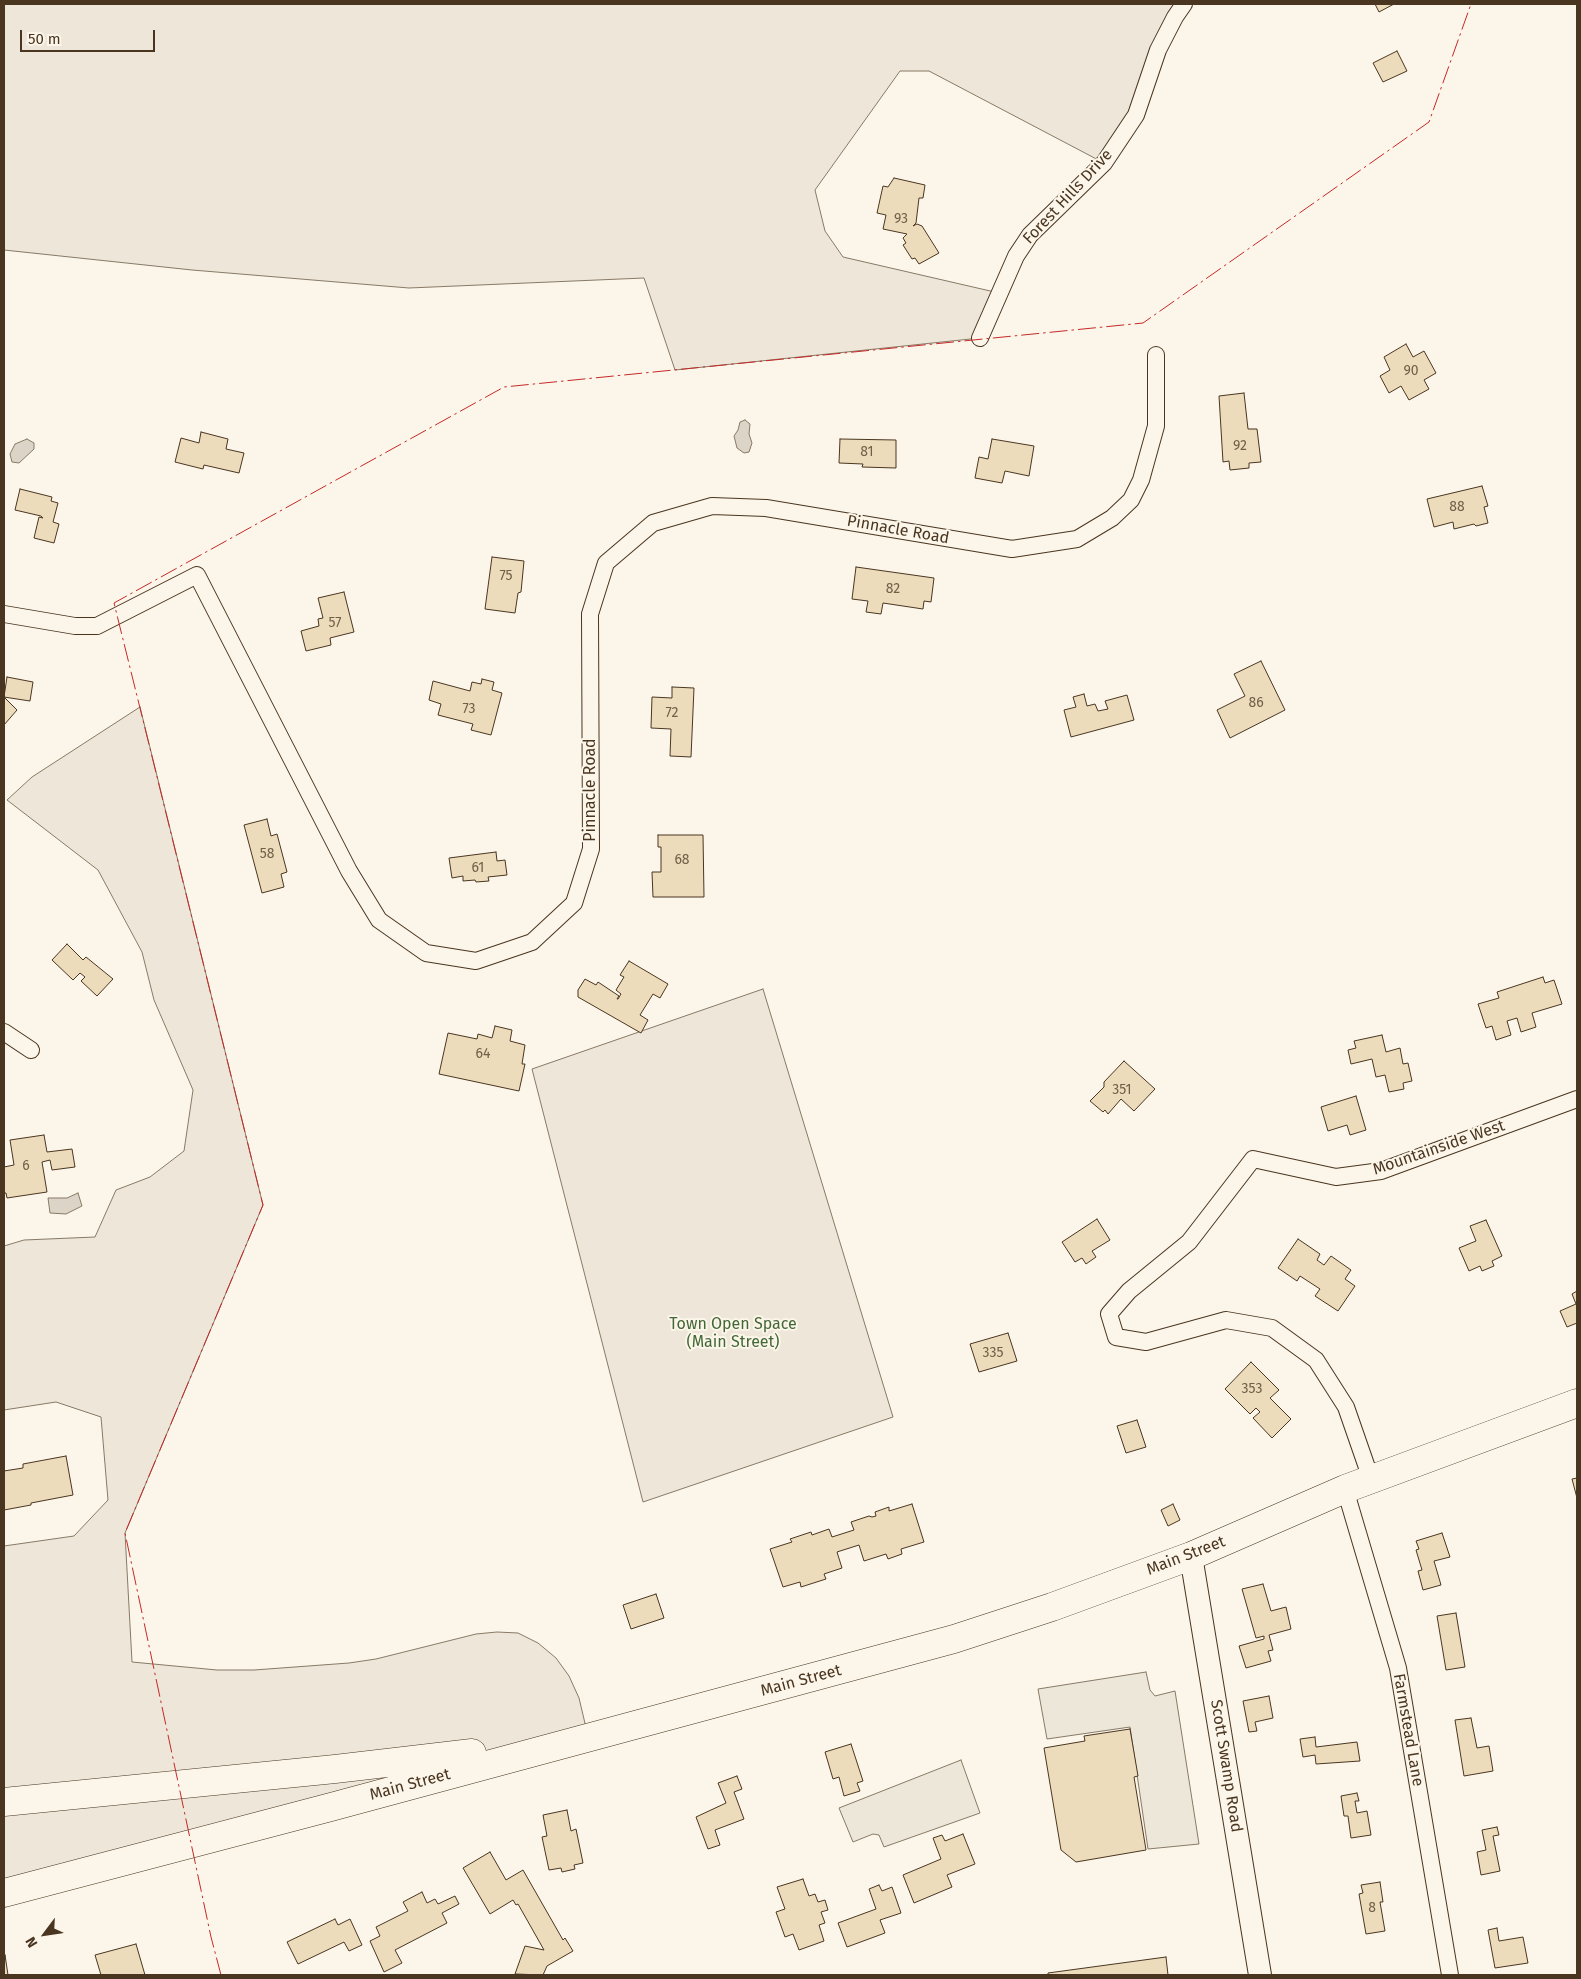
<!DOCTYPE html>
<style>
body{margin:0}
#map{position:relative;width:1581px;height:1979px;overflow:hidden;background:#fbf6e9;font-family:"Fira Sans",sans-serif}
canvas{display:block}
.frame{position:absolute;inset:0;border:5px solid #4a3520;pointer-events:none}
.north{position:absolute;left:20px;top:1909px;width:50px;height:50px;-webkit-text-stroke:4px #fbf6e9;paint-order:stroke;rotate:239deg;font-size:14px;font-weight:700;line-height:20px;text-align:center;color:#4a3520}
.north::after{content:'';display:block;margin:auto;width:18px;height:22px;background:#4a3520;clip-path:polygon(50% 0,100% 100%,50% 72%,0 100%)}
.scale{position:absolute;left:20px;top:30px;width:135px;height:22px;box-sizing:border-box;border:2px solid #4a3520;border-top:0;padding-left:6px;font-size:15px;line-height:18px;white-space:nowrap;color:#4a3520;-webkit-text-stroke:4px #fbf6e9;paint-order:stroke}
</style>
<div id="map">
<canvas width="1581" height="1979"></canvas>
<div class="frame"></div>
<div class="north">N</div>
<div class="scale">50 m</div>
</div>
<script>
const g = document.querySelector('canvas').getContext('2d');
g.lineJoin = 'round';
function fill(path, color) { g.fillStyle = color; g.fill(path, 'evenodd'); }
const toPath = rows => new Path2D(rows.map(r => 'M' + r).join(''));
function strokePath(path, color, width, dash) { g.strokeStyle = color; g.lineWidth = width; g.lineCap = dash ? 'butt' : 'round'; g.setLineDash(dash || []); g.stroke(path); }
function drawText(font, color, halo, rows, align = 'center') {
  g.font = font + ' "Fira Sans",sans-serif'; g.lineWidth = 4; g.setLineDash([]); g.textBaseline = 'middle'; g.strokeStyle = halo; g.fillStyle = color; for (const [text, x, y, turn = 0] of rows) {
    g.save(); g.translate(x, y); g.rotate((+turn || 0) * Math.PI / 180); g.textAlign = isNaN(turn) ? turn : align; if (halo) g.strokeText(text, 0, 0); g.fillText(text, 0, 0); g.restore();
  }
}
const green = toPath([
 [4,4,1184,4,1136,115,1104,163,929,71,900,71,815,190,825,231,843,257,999,293,980,338,675,370,644,278,409,288,192,270,4,250,4,4],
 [140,707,263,1205,125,1533,132,1662,217,1670,254,1670,349,1663,376,1659,476,1634,497,1632,518,1633,538,1643,556,1658,569,1676,579,1698,588,1736,4,1893,4,1546,74,1536,108,1500,101,1417,56,1402,4,1410,4,1246,24,1240,95,1237,116,1190,150,1177,184,1151,193,1090,154,1000,142,952,98,870,7,800,32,777,140,707],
 [763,989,893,1417,643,1502,532,1069,763,989]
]);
fill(green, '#ede6d9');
strokePath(green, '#887966', 1);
const parking = toPath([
 [1146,1672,1150,1690,1155,1696,1175,1691,1199,1844,1148,1849,1130,1727,1047,1739,1038,1689,1146,1672],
 [961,1760,980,1813,884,1847,879,1835,873,1834,853,1842,839,1808,961,1760]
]);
fill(parking, '#ede7d9');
strokePath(parking, '#887966', 1);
const water = toPath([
 [745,420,750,424,749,434,752,443,749,452,744,453,737,448,734,436,738,430,740,422,745,420],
 [27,439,34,443,34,449,19,463,12,462,10,454,15,444,27,439],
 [78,1193,82,1206,66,1214,50,1213,48,1198,67,1198,78,1193]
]);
fill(water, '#dcd4c6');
strokePath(water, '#887966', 1);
const building = toPath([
 [1375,4,1394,4,1379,12,1375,4],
 [1397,51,1407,71,1383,82,1373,63,1397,51],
 [894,178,925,185,923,198,919,198,916,223,913,226,917,224,922,226,939,253,919,264,915,258,912,259,903,245,906,243,903,238,907,234,883,229,886,215,877,213,883,186,888,187,894,178],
 [1406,344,1413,357,1424,351,1436,373,1424,380,1429,389,1409,400,1401,386,1389,393,1380,376,1390,370,1384,357,1406,344],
 [1244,393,1248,429,1257,429,1261,462,1249,463,1249,468,1230,470,1229,461,1223,462,1219,396,1244,393],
 [201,432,228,439,226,449,244,453,239,473,204,465,203,469,175,462,181,438,199,443,201,432],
 [840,439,896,440,896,468,862,467,863,464,839,463,840,439],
 [992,439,1034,446,1029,476,1005,471,1002,483,975,478,979,457,988,459,992,439],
 [1482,486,1488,506,1484,507,1488,523,1476,526,1474,524,1454,529,1453,522,1434,527,1427,499,1482,486],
 [20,489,52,497,51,501,58,503,53,522,59,524,54,543,34,538,39,517,43,518,41,516,15,510,20,489],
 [492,557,524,561,521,592,518,593,515,613,485,609,492,557],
 [856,567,934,578,931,602,924,601,923,609,883,603,881,614,866,612,868,601,852,599,856,567],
 [344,592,354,632,330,638,331,645,306,651,301,631,319,626,318,619,323,618,318,598,344,592],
 [1261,661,1285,710,1230,738,1217,710,1245,696,1234,674,1261,661],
 [7,677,33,682,30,701,4,697,7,677],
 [482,679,494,682,492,690,502,693,491,735,471,730,473,724,438,715,441,704,429,700,433,681,470,691,472,682,481,684,482,679],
 [672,687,694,688,691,757,670,756,671,729,651,728,652,697,672,698,672,687],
 [1084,694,1087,706,1095,704,1098,711,1108,709,1105,701,1127,695,1134,720,1071,737,1064,710,1076,707,1073,697,1084,694],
 [4,697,17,710,4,725,4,697],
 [267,819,271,836,277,834,287,872,281,874,284,887,262,893,244,825,267,819],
 [658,835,703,835,704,897,653,897,652,872,661,872,661,847,658,847,658,835],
 [496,852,497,861,505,860,507,875,488,877,489,881,476,882,475,880,463,881,463,876,452,878,449,858,496,852],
 [67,944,83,960,86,957,113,979,97,996,81,981,85,977,80,973,73,980,52,960,67,944],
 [629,961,668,984,660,998,653,994,640,1015,648,1020,641,1033,578,997,578,990,585,979,596,985,598,982,619,996,617,999,618,999,621,994,616,990,624,977,620,975,629,961],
 [1543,977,1545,983,1554,980,1562,1004,1532,1013,1536,1027,1521,1032,1517,1018,1507,1021,1511,1035,1496,1040,1492,1026,1486,1028,1478,1004,1499,998,1497,992,1543,977],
 [495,1026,512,1030,510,1041,525,1045,522,1064,525,1064,519,1091,439,1074,448,1033,477,1039,478,1034,492,1038,495,1026],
 [1382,1035,1386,1052,1400,1048,1403,1064,1408,1063,1412,1081,1403,1083,1404,1089,1389,1092,1385,1075,1376,1077,1372,1059,1351,1064,1348,1050,1356,1048,1354,1041,1382,1035],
 [1124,1061,1155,1089,1134,1111,1121,1099,1108,1114,1105,1110,1103,1112,1090,1101,1104,1087,1104,1082,1124,1061],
 [1356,1096,1366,1130,1350,1135,1347,1125,1328,1131,1321,1107,1356,1096],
 [44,1135,47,1152,72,1149,75,1167,52,1170,50,1160,42,1162,47,1192,7,1198,6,1193,4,1193,4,1167,14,1165,10,1140,44,1135],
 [1097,1219,1110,1240,1092,1251,1096,1257,1086,1264,1082,1258,1075,1262,1062,1242,1097,1219],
 [1486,1220,1502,1256,1492,1261,1494,1266,1482,1271,1480,1266,1469,1271,1459,1248,1476,1241,1470,1226,1486,1220],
 [1298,1239,1320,1254,1317,1260,1324,1265,1331,1256,1351,1270,1345,1279,1355,1286,1338,1311,1315,1296,1320,1289,1300,1276,1297,1281,1278,1268,1298,1239],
 [1577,1291,1577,1323,1567,1327,1560,1311,1576,1304,1572,1294,1577,1291],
 [1008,1333,1017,1361,979,1372,970,1344,1008,1333],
 [1251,1362,1279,1390,1270,1398,1291,1419,1272,1438,1253,1418,1260,1412,1256,1408,1250,1414,1225,1389,1251,1362],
 [1137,1420,1146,1447,1126,1453,1117,1426,1137,1420],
 [66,1456,73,1495,31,1503,31,1505,4,1510,4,1471,23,1468,23,1464,66,1456],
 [1577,1478,1577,1498,1572,1479,1577,1478],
 [912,1504,924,1542,901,1549,902,1554,888,1559,886,1554,864,1561,859,1545,837,1552,842,1568,824,1574,826,1579,801,1587,800,1582,783,1587,770,1549,792,1542,790,1539,811,1532,812,1535,829,1529,832,1537,854,1530,851,1522,869,1516,872,1517,876,1516,875,1512,889,1507,889,1511,912,1504],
 [1173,1504,1180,1520,1168,1526,1161,1510,1173,1504],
 [1442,1533,1450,1557,1434,1561,1441,1585,1423,1590,1418,1571,1422,1570,1416,1550,1419,1549,1416,1541,1442,1533],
 [1263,1584,1271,1611,1286,1607,1291,1629,1269,1635,1273,1650,1268,1651,1271,1661,1246,1668,1239,1646,1264,1639,1264,1636,1256,1638,1242,1589,1263,1584],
 [656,1594,664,1618,631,1629,623,1605,656,1594],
 [1456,1613,1465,1667,1446,1670,1437,1616,1456,1613],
 [1269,1696,1273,1718,1255,1722,1257,1731,1249,1732,1243,1701,1269,1696],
 [1471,1718,1477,1748,1489,1746,1493,1771,1464,1776,1455,1720,1471,1718],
 [1130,1729,1138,1776,1134,1777,1146,1850,1076,1862,1061,1850,1044,1748,1085,1741,1084,1736,1130,1729],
 [1315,1737,1316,1747,1357,1742,1360,1761,1316,1764,1315,1755,1303,1757,1300,1739,1315,1737],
 [851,1744,863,1781,857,1783,860,1791,844,1796,839,1777,833,1779,825,1752,851,1744],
 [737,1776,742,1789,734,1792,744,1819,715,1830,720,1845,708,1849,696,1817,726,1803,718,1783,737,1776],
 [1357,1793,1359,1801,1355,1801,1357,1813,1367,1811,1371,1835,1351,1838,1348,1816,1344,1816,1341,1796,1357,1793],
 [567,1810,571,1831,576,1829,583,1863,574,1865,575,1869,562,1872,561,1868,549,1870,542,1837,547,1836,543,1815,567,1810],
 [1497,1827,1499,1835,1493,1836,1500,1871,1481,1875,1477,1852,1486,1850,1482,1830,1497,1827],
 [963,1834,975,1864,947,1875,952,1887,914,1903,903,1875,941,1859,933,1838,942,1835,945,1841,963,1834],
 [490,1852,506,1880,523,1870,563,1940,565,1938,573,1951,547,1966,543,1975,515,1974,525,1946,544,1950,518,1904,516,1905,513,1900,490,1914,463,1868,490,1852],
 [803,1879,809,1896,815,1894,818,1902,825,1900,828,1910,821,1912,825,1923,819,1925,824,1941,799,1950,793,1934,785,1937,776,1912,785,1909,777,1887,803,1879],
 [1380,1882,1383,1902,1380,1902,1385,1931,1366,1934,1359,1894,1363,1893,1361,1885,1380,1882],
 [879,1885,882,1891,892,1887,901,1913,880,1920,885,1933,847,1947,838,1923,876,1909,869,1889,879,1885],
 [422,1892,427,1903,435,1899,438,1904,455,1896,459,1904,442,1913,447,1923,395,1950,402,1963,384,1972,370,1941,380,1936,376,1927,408,1911,403,1902,422,1892],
 [335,1919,338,1925,350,1919,362,1945,349,1951,344,1942,298,1964,287,1942,335,1919],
 [1497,1928,1499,1941,1523,1937,1528,1963,1495,1968,1488,1930,1497,1928],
 [136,1944,145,1975,101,1975,95,1955,136,1944],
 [5,1955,8,1975,4,1975,5,1955],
 [1166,1957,1168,1975,1048,1975,1048,1973,1166,1957]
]);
fill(building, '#ecdcbc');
strokePath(building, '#4a3520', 1);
const minor = toPath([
 [980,338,1016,256,1030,235,1104,163,1136,115,1158,50,1175,17,1184,4],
 [4,614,75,626,97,626,197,575,349,871,379,920,426,953,476,961,532,942,574,903,591,849,590,614,606,563,653,523,712,506,766,508,1012,549,1077,539,1112,518,1131,500,1141,480,1156,426,1156,355],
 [4,1032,31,1050],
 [1371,1479,1346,1407,1316,1360,1272,1328,1226,1320,1146,1342,1116,1337,1109,1314,1129,1291,1189,1242,1253,1159,1336,1177,1381,1171,1577,1099],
 [1345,1489,1398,1668,1450,1975]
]);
const secondary = toPath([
 [1191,1556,1260,1975]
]);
const trunk = toPath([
 [4,1802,335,1769,472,1753],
 [4,1893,331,1807,954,1639,1052,1607,1191,1556,1345,1489,1577,1403]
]);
strokePath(minor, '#4a3520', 18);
strokePath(secondary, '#4a3520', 24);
strokePath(trunk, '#4a3520', 29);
strokePath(minor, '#fbf6e9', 16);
strokePath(secondary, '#fbf6e9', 22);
strokePath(trunk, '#fbf6e9', 28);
strokePath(toPath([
 [221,1975,211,1937,125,1533,263,1205,114,603,504,387,1143,323,1429,122,1471,4]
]), '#c62828', 1, [18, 4, 2.5, 4]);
drawText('14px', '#725f47', null, [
 ["93",901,219],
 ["90",1411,371],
 ["92",1240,446],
 ["81",867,452],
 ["88",1457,507],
 ["75",506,576],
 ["82",893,589],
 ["57",335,623],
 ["86",1256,703],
 ["73",469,709],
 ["72",672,713],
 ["58",267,854],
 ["68",682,860],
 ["61",478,868],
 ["64",483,1054],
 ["351",1122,1090],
 ["6",26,1166],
 ["335",993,1353],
 ["353",1252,1389],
 ["8",1372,1908]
]);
drawText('16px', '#4a3520', '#fbf6e9', [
 ["Forest Hills Drive",1068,197,-47],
 ["Pinnacle Road",898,530,10],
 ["Pinnacle Road",591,790,-90],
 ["Mountainside West",1439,1148,-19],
 ["Main Street",1186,1556,-21],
 ["Main Street",801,1681,-15],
 ["Farmstead Lane",1408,1730,80],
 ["Scott Swamp Road",1226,1766,81],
 ["Main Street",410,1785,-15]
]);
drawText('16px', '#436837', '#fbf6e9', [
 ["Town Open Space",733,1325],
 ["(Main Street)",733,1343]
]);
</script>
